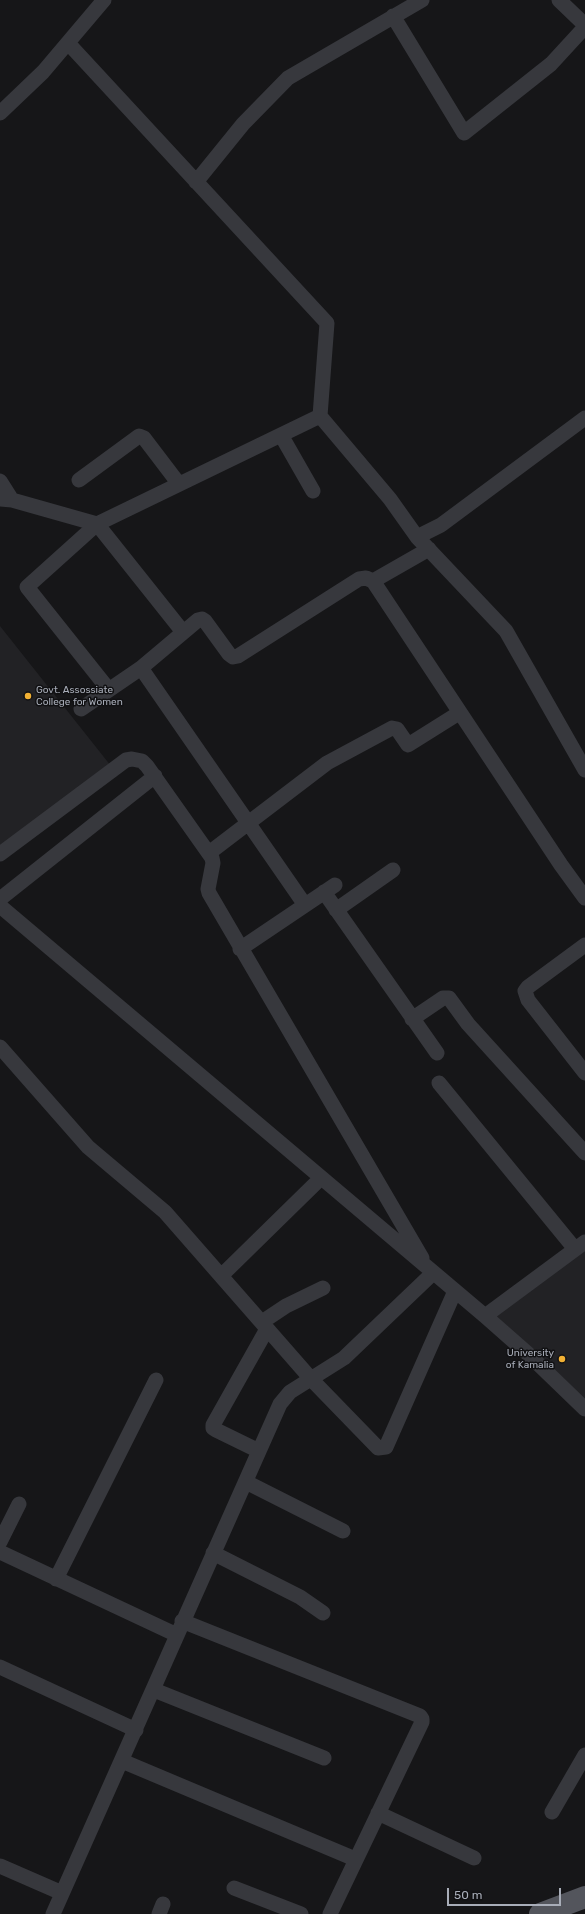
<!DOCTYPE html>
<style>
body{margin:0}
#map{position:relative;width:585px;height:1914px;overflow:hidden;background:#161618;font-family:Rubik,sans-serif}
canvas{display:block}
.scale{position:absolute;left:447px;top:1888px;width:114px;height:18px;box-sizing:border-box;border:2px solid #a8adb8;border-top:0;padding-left:5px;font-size:12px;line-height:14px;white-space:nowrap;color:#a8adb8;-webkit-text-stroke:3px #111113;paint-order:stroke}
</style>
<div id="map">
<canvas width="585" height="1914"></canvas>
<div class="scale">50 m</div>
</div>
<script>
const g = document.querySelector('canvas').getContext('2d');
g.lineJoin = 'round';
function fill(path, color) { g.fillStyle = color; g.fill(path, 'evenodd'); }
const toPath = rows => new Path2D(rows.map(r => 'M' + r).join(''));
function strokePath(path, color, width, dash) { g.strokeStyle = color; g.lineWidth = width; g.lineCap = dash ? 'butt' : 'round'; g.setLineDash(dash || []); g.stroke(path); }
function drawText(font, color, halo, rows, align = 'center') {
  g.font = font + ' Rubik,sans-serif'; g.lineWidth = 3; g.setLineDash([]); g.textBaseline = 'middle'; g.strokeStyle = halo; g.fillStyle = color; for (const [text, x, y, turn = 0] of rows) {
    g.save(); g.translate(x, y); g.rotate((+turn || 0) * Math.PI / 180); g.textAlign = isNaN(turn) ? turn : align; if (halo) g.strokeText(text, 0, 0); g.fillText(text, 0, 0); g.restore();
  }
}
fill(toPath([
 [0,626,111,766,0,848],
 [585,1246,585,1403,493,1316]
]), '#222225');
strokePath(toPath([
 [559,0,585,25],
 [393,16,464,133,551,64,585,27],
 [68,43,327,323,320,416,390,499,417,537,506,631,585,770],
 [0,113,43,72,104,0],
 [196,182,243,124,288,78,422,0],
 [281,435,313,491],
 [79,480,139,436,144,438,179,484],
 [0,481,12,500],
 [0,499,12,500,97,524,320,416],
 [417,537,441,525,585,418],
 [373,581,429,549],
 [141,668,305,905],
 [109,690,27,587,97,524,183,632],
 [81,709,141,668,198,620,202,619,205,621,229,654,233,657,238,656,359,579,366,578,373,581,561,865,585,898],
 [209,853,327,763,392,728,397,729,408,745,459,713],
 [0,854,126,760,132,759,142,761,147,766,212,858,213,863,208,889,209,893,422,1258],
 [324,892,437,1053],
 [0,899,155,776],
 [0,906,485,1316,527,1353,585,1409],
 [336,910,393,870],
 [585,945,528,987,525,991,528,1000,585,1073],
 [240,949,335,885],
 [412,1019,443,998,449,998,468,1024,585,1153],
 [0,1047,88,1147,165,1212,312,1380,378,1448,386,1447,455,1291],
 [439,1083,575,1249],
 [221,1276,321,1178],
 [485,1316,585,1242],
 [262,1322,286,1306,323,1288],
 [259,1451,216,1430,213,1428,213,1425,267,1329],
 [246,1482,343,1531],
 [0,1542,19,1504],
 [0,1552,177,1635],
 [213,1553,300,1597,323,1613],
 [56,1579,156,1380],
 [182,1621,420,1716,422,1719,422,1722,330,1914],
 [0,1667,136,1730],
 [154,1690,324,1758],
 [122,1761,355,1859],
 [552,1812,585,1755],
 [378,1813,474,1858],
 [0,1866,62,1893],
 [234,1888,301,1914],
 [53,1914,280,1404,290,1392,344,1358,433,1273],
 [159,1914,163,1904]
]), '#37383d', 15);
strokePath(toPath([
 [540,1914,585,1897]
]), '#53555c', 22);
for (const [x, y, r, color] of [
 [28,696,4,"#f2b134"],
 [562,1359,4,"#f2b134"]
]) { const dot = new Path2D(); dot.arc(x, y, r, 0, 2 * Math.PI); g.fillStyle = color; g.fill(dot); strokePath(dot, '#111113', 1.5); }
drawText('10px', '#a8adb8', '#111113', [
 ["Govt. Assossiate",36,690],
 ["College for Women",36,702],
 ["University",554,1353,"right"],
 ["of Kamalia",554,1365,"right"]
], 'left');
</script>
